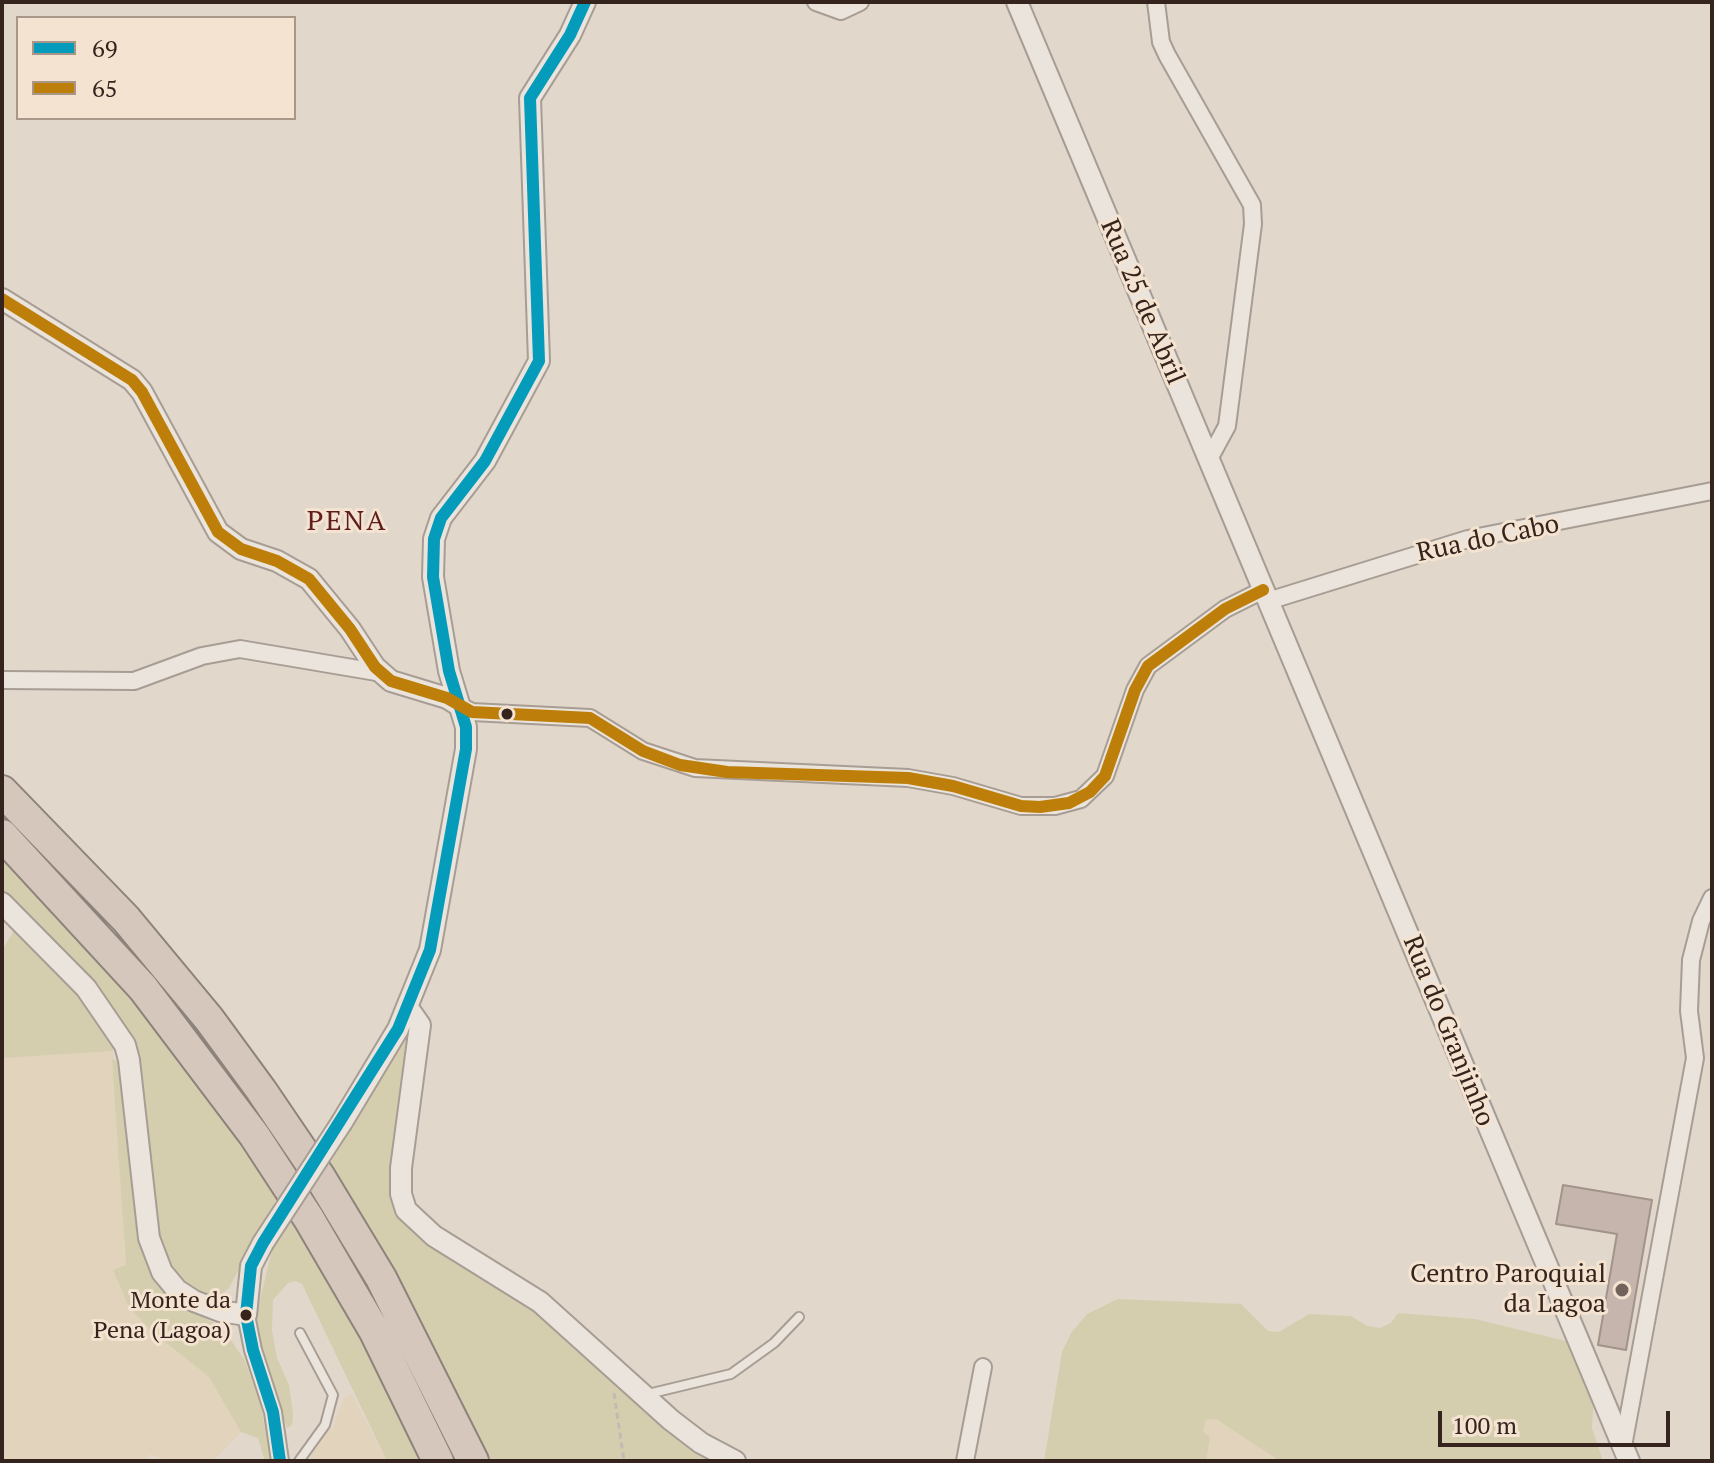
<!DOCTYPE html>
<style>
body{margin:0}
#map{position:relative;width:1714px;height:1463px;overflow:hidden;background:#e2d7cb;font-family:"PT Serif",serif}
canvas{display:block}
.frame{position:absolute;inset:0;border:4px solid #35241d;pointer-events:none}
.legend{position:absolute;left:16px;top:16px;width:280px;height:104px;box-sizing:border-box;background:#f4e3d0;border:2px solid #a89788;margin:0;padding:10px 14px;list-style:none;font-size:24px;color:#35241d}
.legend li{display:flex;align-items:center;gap:16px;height:40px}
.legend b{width:40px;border:2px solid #a89788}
.scale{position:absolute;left:1438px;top:1411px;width:232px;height:36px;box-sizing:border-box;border:4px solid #35241d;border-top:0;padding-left:10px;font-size:24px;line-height:28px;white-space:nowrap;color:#35241d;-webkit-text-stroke:6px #f4e3d0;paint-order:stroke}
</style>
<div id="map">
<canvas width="1714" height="1463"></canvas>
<div class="frame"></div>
<ul class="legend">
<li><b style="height:10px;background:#059cbc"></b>69</li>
<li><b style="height:10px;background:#bd7f09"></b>65</li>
</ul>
<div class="scale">100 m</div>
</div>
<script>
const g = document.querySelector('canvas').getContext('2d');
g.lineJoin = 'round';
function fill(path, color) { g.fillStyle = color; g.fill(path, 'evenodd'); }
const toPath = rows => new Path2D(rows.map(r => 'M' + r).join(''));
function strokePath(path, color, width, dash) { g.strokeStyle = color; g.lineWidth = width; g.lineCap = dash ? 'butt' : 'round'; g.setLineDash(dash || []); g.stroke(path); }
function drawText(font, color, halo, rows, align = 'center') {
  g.font = font + ' "PT Serif",serif'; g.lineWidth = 6; g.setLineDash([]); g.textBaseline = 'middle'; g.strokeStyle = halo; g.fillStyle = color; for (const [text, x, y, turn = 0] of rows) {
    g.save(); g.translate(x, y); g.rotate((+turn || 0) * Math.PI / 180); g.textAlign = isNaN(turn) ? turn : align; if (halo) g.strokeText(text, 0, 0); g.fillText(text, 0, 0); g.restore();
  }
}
fill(toPath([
 [113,1051,126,1266,113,1270,155,1334,209,1377,241,1432,213,1461,170,1461,149,1454,146,1461,2,1461,2,1058],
 [351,1393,387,1461,308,1461,325,1434,333,1428,344,1398],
 [1216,1419,1229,1425,1280,1461,1206,1461,1210,1438,1203,1432,1206,1420]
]), '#e1d3bc');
fill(toPath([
 [2,857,62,918,168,1042,277,1198,229,1288,216,1299,191,1293,166,1262,156,1236,137,1054,125,1026,76,966,2,892],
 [15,929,72,984,113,1039,113,1051,2,1058,2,950],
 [406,1032,410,1032,398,1214,405,1224,414,1233,538,1310,663,1425,702,1455,705,1461,487,1461,411,1305,328,1167],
 [112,1059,120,1062,142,1238,191,1309,223,1329,244,1359,260,1401,271,1461,265,1461,258,1438,241,1432,209,1377,155,1334,129,1307,113,1270,126,1265],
 [290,1216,378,1370,421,1461,387,1461,302,1284,296,1281,288,1283,273,1300,272,1330,277,1358,289,1385,293,1414,292,1425,287,1428,258,1336,257,1312,272,1250],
 [1118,1299,1241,1304,1268,1331,1279,1332,1309,1314,1351,1316,1367,1326,1380,1328,1391,1323,1398,1313,1475,1319,1570,1342,1594,1396,1592,1428,1603,1461,1280,1461,1216,1419,1206,1420,1203,1431,1210,1438,1206,1461,1044,1461,1062,1352,1071,1333,1087,1314]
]), '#d5ceae');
const building = toPath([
 [1563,1185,1652,1200,1626,1350,1598,1345,1617,1234,1556,1224,1563,1185]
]);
fill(building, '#c6b5ac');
strokePath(building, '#a2938b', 2);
const service = toPath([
 [648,1394,731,1374,774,1343,799,1317],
 [299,1461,325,1425,333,1395,300,1333]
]);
const minor = toPath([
 [816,2,841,11,860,2],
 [1156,2,1161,42,1167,55,1252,205,1253,224,1227,426,1208,461],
 [1268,601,1468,539,1712,491],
 [2,680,134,681,202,656,240,649,382,673],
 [460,706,472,712,590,718,643,751,695,768,908,778,953,786,1021,806,1055,806,1081,799,1105,776,1135,690,1148,666,1225,609,1263,590],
 [246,1315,253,1350,273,1412,280,1461],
 [1623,1446,1695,1058,1689,1011,1691,960,1701,921,1712,898],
 [965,1461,983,1367]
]);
const tertiary = toPath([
 [1017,2,1629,1461],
 [2,299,132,380,142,392,218,532,241,549,277,561,309,579,350,629,375,667,391,681,447,698,460,706],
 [2,903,86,988,125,1045,129,1060,149,1238,162,1272,177,1290,194,1301,220,1311,246,1315,251,1266,263,1243],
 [408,1008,420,1025,401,1168,401,1194,406,1210,434,1236,540,1302,671,1420,701,1443,735,1461],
 [342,1122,398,1029,430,950,466,749,466,727,449,671,433,577,434,539,441,518,485,461,539,361,530,98,570,35,585,2]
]);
const motorway = toPath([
 [2,791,126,919,209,1019,261,1090,320,1177,381,1278,473,1461],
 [2,835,143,988,254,1135,309,1219,375,1332,438,1461]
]);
strokePath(service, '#a79d94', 12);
strokePath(minor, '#a79d94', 20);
strokePath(tertiary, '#a79d94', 24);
strokePath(motorway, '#8d837b', 34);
strokePath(toPath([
 [614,1393,624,1461]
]), '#c3bab3', 3, [6, 4]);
strokePath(service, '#eae4dc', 8);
strokePath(minor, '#eae4dc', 16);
strokePath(tertiary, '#eae4dc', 20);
strokePath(motorway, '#d5c7bc', 30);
const tertiaryBridge = toPath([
 [263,1243,342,1122]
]);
strokePath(tertiaryBridge, '#a79d94', 24, []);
strokePath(tertiaryBridge, '#eae4dc', 20);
strokePath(toPath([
 [280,1461,273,1412,253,1350,246,1315,251,1266,263,1243,398,1029,430,950,466,749,466,727,449,671,433,577,434,539,441,518,485,461,539,361,530,98,570,35,585,2]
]), '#059cbc', 12);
strokePath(toPath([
 [2,299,132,380,142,392,218,532,241,549,277,561,309,579,350,629,375,667,391,681,447,698,472,712,590,718,643,751,680,765,727,772,908,778,953,786,1021,806,1040,807,1069,803,1090,792,1105,776,1135,690,1148,666,1225,609,1263,590]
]), '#bd7f09', 12);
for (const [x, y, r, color] of [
 [507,714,7,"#35241d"],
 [1622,1290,8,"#72635a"],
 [246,1315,7,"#35241d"]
]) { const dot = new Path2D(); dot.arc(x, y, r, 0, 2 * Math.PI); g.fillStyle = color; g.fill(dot); strokePath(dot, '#f4e3d0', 3); }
drawText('24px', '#35241d', '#f4e3d0', [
 ["Monte da",231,1301],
 ["Pena (Lagoa)",231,1331]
], 'right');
drawText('26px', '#35241d', '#f4e3d0', [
 ["Rua 25 de Abril",1142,302,67],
 ["Rua do Cabo",1488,539,-12],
 ["Rua do Granjinho",1448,1031,68]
]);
drawText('26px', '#35241d', '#f4e3d0', [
 ["Centro Paroquial",1606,1275],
 ["da Lagoa",1606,1305]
], 'right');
g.letterSpacing = '2px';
drawText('28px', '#601f1e', '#f4e3d0', [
 ["PENA",347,522]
]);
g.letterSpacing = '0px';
</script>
